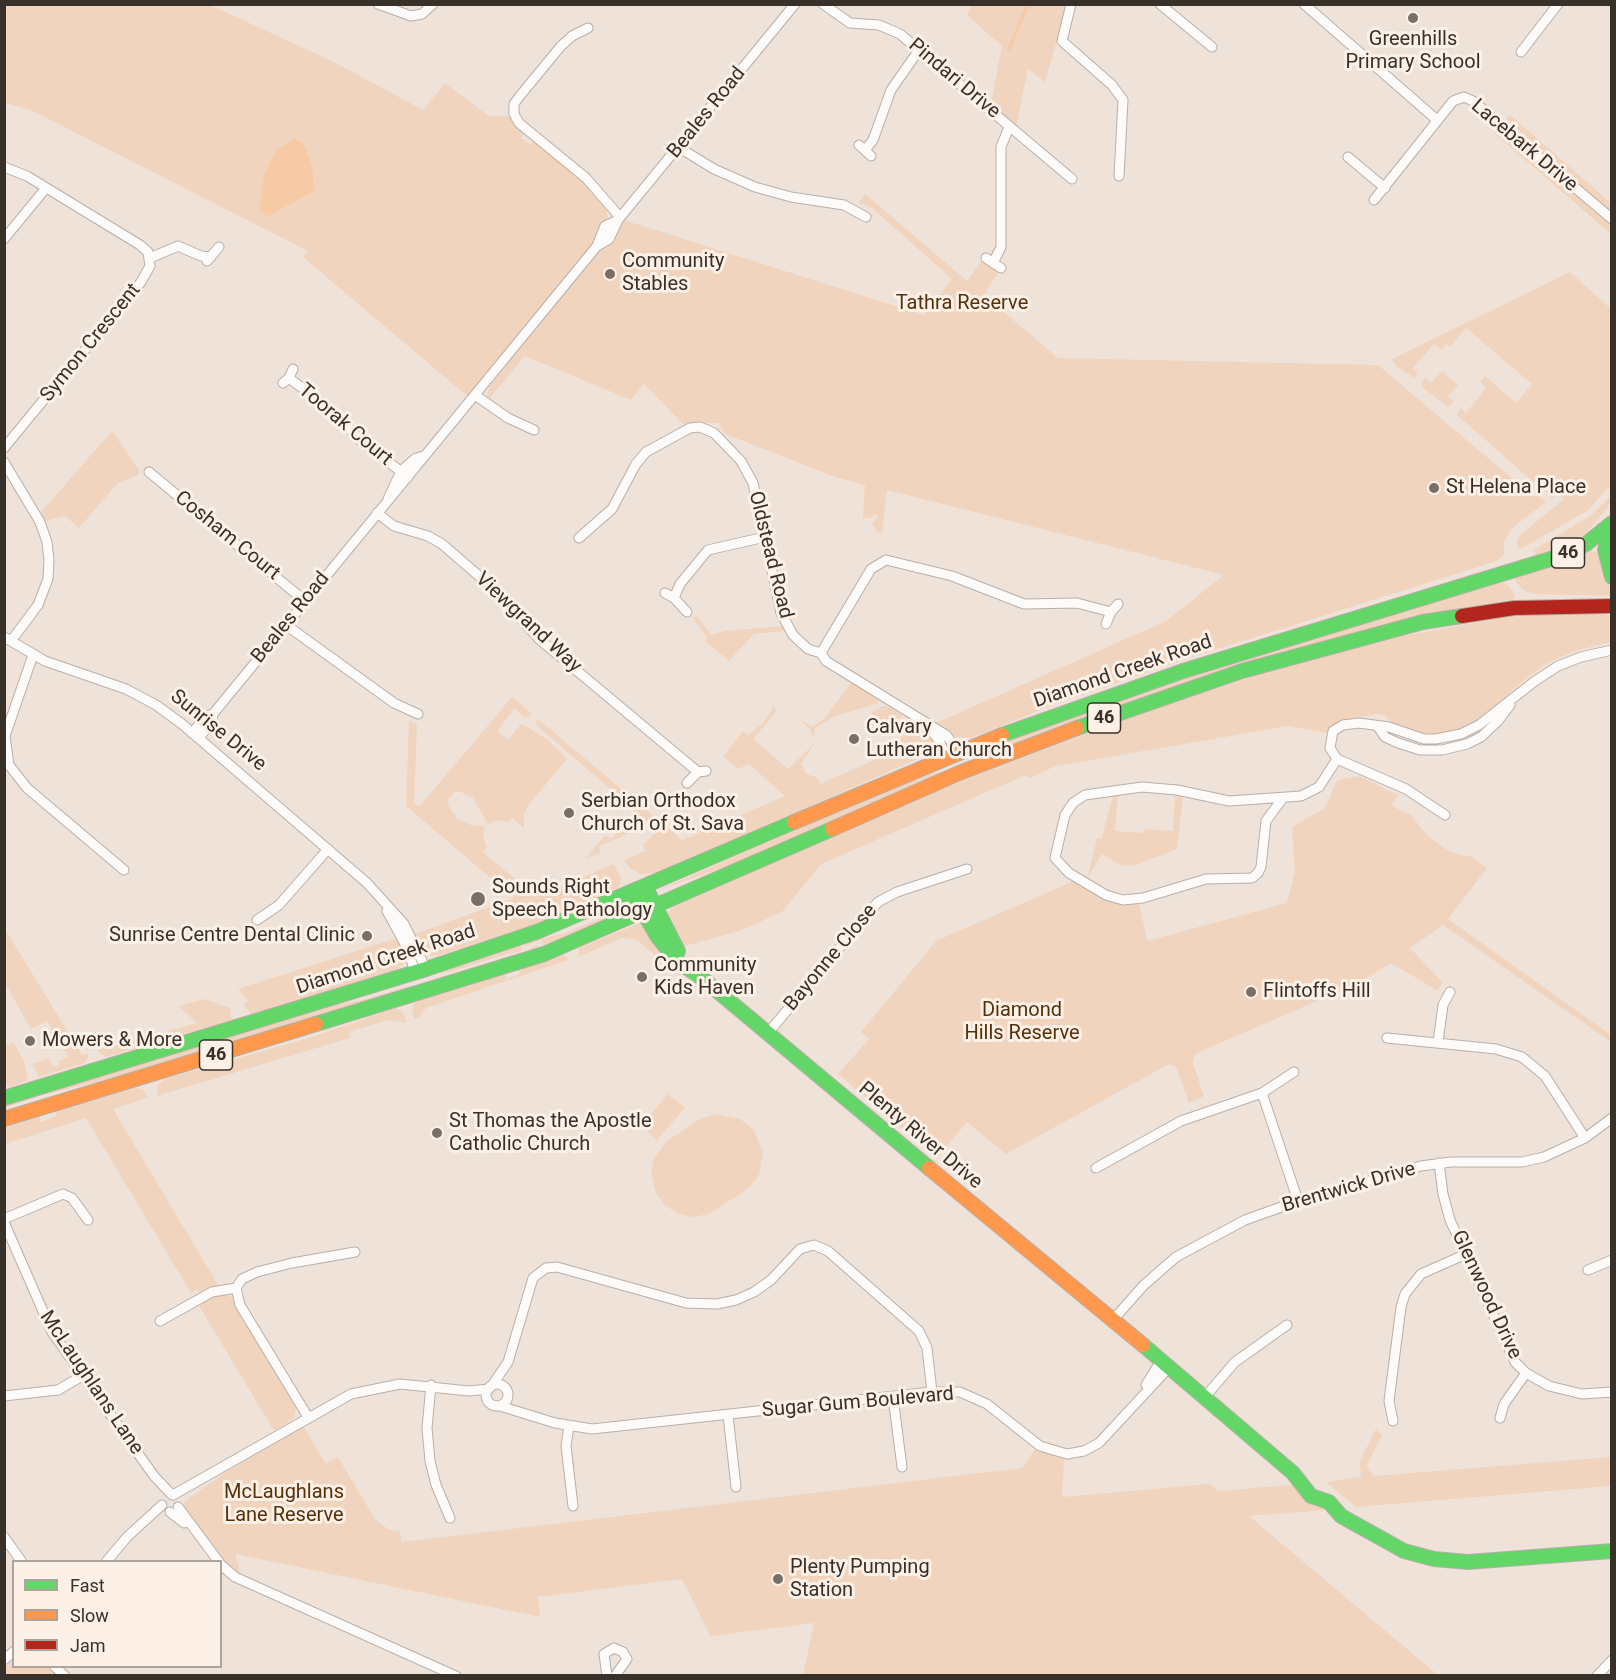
<!DOCTYPE html>
<style>
body{margin:0}
#map{position:relative;width:1616px;height:1680px;overflow:hidden;background:#efe3d9;font-family:Roboto,sans-serif}
canvas{display:block}
.frame{position:absolute;inset:0;border:6px solid #38312a;pointer-events:none}
.legend{position:absolute;left:12px;top:1560px;width:210px;height:108px;box-sizing:border-box;background:#fdf1e7;border:2px solid #aea49b;margin:0;padding:8px 10px;list-style:none;font-size:18px;color:#38312a}
.legend li{display:flex;align-items:center;gap:12px;height:30px}
.legend b{width:30px;border:2px solid #aea49b}
</style>
<div id="map">
<canvas width="1616" height="1680"></canvas>
<div class="frame"></div>
<ul class="legend">
<li><b style="height:8px;background:#63d668"></b>Fast</li>
<li><b style="height:8px;background:#ff974d"></b>Slow</li>
<li><b style="height:8px;background:#b3261e"></b>Jam</li>
</ul>
</div>
<script>
const g = document.querySelector('canvas').getContext('2d');
g.lineJoin = 'round';
function fill(path, color) { g.fillStyle = color; g.fill(path, 'evenodd'); }
const toPath = rows => new Path2D(rows.map(r => 'M' + r).join(''));
function strokePath(path, color, width, dash) { g.strokeStyle = color; g.lineWidth = width; g.lineCap = dash ? 'butt' : 'round'; g.setLineDash(dash || []); g.stroke(path); }
function drawText(font, color, halo, rows, align = 'center') {
  g.font = font + ' Roboto,sans-serif'; g.lineWidth = 6; g.setLineDash([]); g.textBaseline = 'middle'; g.strokeStyle = halo; g.fillStyle = color; for (const [text, x, y, turn = 0] of rows) {
    g.save(); g.translate(x, y); g.rotate((+turn || 0) * Math.PI / 180); g.textAlign = isNaN(turn) ? turn : align; if (halo) g.strokeText(text, 0, 0); g.fillText(text, 0, 0); g.restore();
  }
}
fill(toPath([
 [4,5,210,5,334,62,423,110,445,83,489,116,511,116,525,133,521,138,530,145,534,140,582,181,606,210,608,217,593,243,467,396,303,257,308,251,31,110,5,103],
 [971,5,1067,5,1045,82,1028,69,1016,126,991,104,1002,46,967,15],
 [1510,115,1611,203,1611,234,1494,133],
 [865,194,967,281,982,260,999,271,984,295,1058,358,1378,365,1534,497,1537,495,1546,502,1511,529,1504,542,1504,555,1497,561,1189,658,1053,705,971,738,955,737,934,724,1166,621,1224,575,887,490,882,534,877,532,872,523,878,517,876,514,870,518,863,518,865,485,835,477,738,439,725,434,718,423,697,423,686,427,644,384,631,400,525,356,490,398,487,395,489,387,624,220,924,315,952,279,871,207,858,203],
 [1570,272,1611,309,1611,485,1587,511,1519,550,1517,543,1519,536,1564,499,1558,493,1552,498,1457,415,1460,408,1466,413,1486,388,1480,382,1485,376,1516,403,1532,384,1466,328,1450,347,1446,344,1441,350,1434,344,1413,368,1418,373,1414,378,1396,366,1392,359],
 [1442,371,1458,385,1448,397,1454,402,1448,407,1421,386,1425,378,1431,383],
 [112,431,139,470,138,475,117,484,79,528,65,516,45,521,41,512],
 [1611,496,1611,501,1606,510,1585,534,1568,544,1536,555,1534,550,1590,516],
 [1591,550,1599,553,1601,569,1611,590,1611,596,1533,594,1523,590,1516,582,1515,578,1569,561],
 [1499,582,1507,584,1515,595,1514,599,1438,612,1352,633,972,757,970,754,1126,695],
 [1555,613,1611,615,1611,642,1575,651,1544,665,1517,686,1483,718,1464,729,1434,735,1423,734,1394,725,1384,715,1377,714,1340,721,1326,733,1289,726,1056,766,1029,778,1026,775,821,864,782,912,739,931,681,947,666,918,669,911,675,906,931,793,1127,718,1266,672,1396,637,1520,615],
 [696,615,711,635,725,631,783,626,786,631,754,634,729,661,705,641,707,638,693,618],
 [852,682,878,700,878,703,833,717,815,728,814,738,810,729,801,721,813,726,824,719],
 [512,697,532,714,525,718,515,708,497,731,508,740,521,724,524,725,548,740,567,759,527,807,524,814,524,828,512,818,508,822,496,820,488,824,473,798,461,792,455,791,448,800,449,807,457,818,473,826,481,825,485,828,483,836,487,846,483,852,533,894,538,888,541,895,614,864,621,879,619,887,548,920,440,955,429,956,415,934,514,898,406,806,409,721,417,724,414,803,419,807],
 [882,706,887,706,902,715,896,727,886,727,871,713],
 [774,707,776,710,774,714,753,739,788,769,815,743,801,764,806,774,816,777,820,784,897,750,907,722,912,721,928,731,933,738,934,746,927,755,675,865,656,873,640,874,630,868,624,860,645,851,643,845,657,831,626,804,621,808,616,794,535,724,538,719,682,840,785,796,749,764,738,769,723,756,743,731,748,735,763,723],
 [938,772,940,775,750,858,659,890,877,794],
 [1359,776,1398,795,1391,806,1410,814,1428,836,1450,852,1472,857,1487,868,1448,919,1611,1035,1611,1042,1443,925,1410,948,1442,982,1438,991,1391,963,1360,982,1195,1054,1193,1063,1204,1096,1189,1103,1176,1067,1169,1064,1006,1154,967,1122,937,1158,838,1074,869,1039,861,1032,936,941,1076,880,1139,903,1147,941,1287,903,1295,872,1292,827,1325,808,1337,780],
 [1118,792,1115,831,1143,833,1144,829,1173,831,1175,794,1183,796,1177,849,1136,865,1122,866,1102,854,1087,879,1097,838,1101,839,1114,793],
 [620,828,625,833,630,829,638,837,633,832,623,836,599,846,601,853,586,858,605,835,611,839],
 [625,908,628,912,544,946,541,940,525,946,524,943,565,933],
 [640,923,644,924,684,972,680,976,635,939,622,938,578,957,579,948],
 [5,929,82,1055,88,1053,88,1058,84,1063,39,1077,36,1071,32,1064,48,1058,54,1067,60,1065,58,1061,68,1057,47,1021,31,1029,5,983],
 [397,938,405,956,403,965,397,969,268,1011,251,1014,243,1004,249,1001,238,989],
 [520,945,523,951,538,945,539,947,500,956,450,972,440,973,439,970],
 [563,954,569,960,426,1008,418,1019,414,1018,412,1009,415,1002,505,974,507,979,520,974,519,970],
 [408,986,409,989,136,1072,43,1095,5,1108,4,1103,328,1006,362,1000],
 [204,999,230,1008,231,1020,106,1057,98,1052,97,1050,197,1023,178,1006],
 [396,1008,403,1012,407,1023,389,1020,349,1032,350,1038,157,1096,158,1085,165,1079,312,1037],
 [13,1042,24,1061,28,1080,10,1087,5,1083,5,1046],
 [136,1088,143,1089,148,1098,113,1109,218,1285,200,1293,197,1289,191,1293,86,1118,5,1144,4,1128,39,1117,41,1122,57,1116,55,1111],
 [668,1094,685,1108,657,1140,641,1126],
 [716,1114,740,1119,753,1129,763,1151,759,1175,749,1188,709,1214,693,1217,678,1214,665,1205,656,1193,651,1172,654,1158,667,1141,700,1119],
 [224,1292,231,1297,296,1407,294,1418,274,1431,198,1304],
 [303,1426,326,1464,338,1457,375,1519,388,1529,400,1531,402,1542,1022,1468,1035,1449,1064,1459,1062,1497,1209,1484,1219,1491,1300,1484,1327,1506,1326,1510,1249,1516,1438,1675,803,1675,814,1623,710,1636,682,1579,538,1597,540,1617,235,1554,241,1575,223,1563,183,1508,185,1501,226,1472],
 [1376,1429,1382,1436,1367,1464,1368,1469,1374,1476,1611,1457,1611,1486,1356,1507,1326,1482,1361,1477,1360,1461],
 [13,1661,14,1666,49,1667,61,1675,5,1675,4,1667]
]), '#f0d4be');
fill(toPath([
 [295,139,303,143,312,165,314,191,266,217,259,208,264,176,276,150]
]), '#f6caa4');
strokePath(toPath([
 [1009,49,1028,4]
]), '#f6caa4', 3);
const street = toPath([
 [378,4,411,16,422,14,433,4],
 [823,4,850,23,879,25,900,34,1072,179],
 [1071,4,1062,41,1112,85,1123,100,1119,176],
 [1160,4,1212,47],
 [1304,4,1437,120],
 [588,28,572,36,561,46,519,97,514,104,514,114,519,123,586,178,620,217],
 [1521,52,1558,4],
 [859,145,871,156],
 [678,147,714,169,755,187,791,197,844,205,866,217],
 [865,150,873,140,891,90,919,50],
 [1348,157,1385,188],
 [4,167,27,176,140,245,148,252,150,266,141,282,4,448],
 [1374,200,1453,101,1464,97,1473,101,1612,219],
 [4,239,46,188],
 [597,246,609,239,618,220,795,4],
 [150,258,178,246,201,256,211,257],
 [986,258,1001,268],
 [207,261,219,247],
 [993,263,1001,247,1001,147,1009,127],
 [289,378,331,410,361,441,408,477],
 [283,383,289,378,293,369],
 [475,395,508,418,534,430],
 [4,462,40,522,47,542,49,560,48,579,38,605,11,641],
 [149,472,305,601],
 [388,499,401,471,416,458,424,456],
 [377,513,394,526,428,536,442,544,494,589,539,639,698,772],
 [579,538,612,509,636,464,646,452,690,428,700,427,714,433,741,461,753,483,781,613,793,635,808,649,821,653,826,661,946,735,959,752],
 [665,593,674,598,687,612],
 [674,598,680,584,708,550,765,537],
 [1106,624,1111,612,1118,604],
 [286,625,394,703,418,714],
 [4,637,45,661,126,689,156,705,182,724,367,883,404,924,426,969],
 [821,653,871,569,886,560,952,576,1024,604,1077,603,1111,612],
 [33,655,5,736,9,765,27,788,124,870],
 [1378,727,1385,737,1398,743,1420,750,1442,750,1467,744,1481,737,1498,721,1510,705],
 [929,728,939,740,946,757],
 [192,733,206,716,213,714],
 [199,738,212,721,213,714,597,246,605,226,618,220],
 [687,783,698,772,706,771],
 [1283,798,1266,821,1261,867,1258,873,1252,878,1206,879,1143,898,1123,900,1106,895,1069,873,1055,858,1065,815,1073,803,1085,795,1142,787,1177,790,1229,801,1301,796,1319,787,1337,759],
 [1445,815,1406,789,1337,759,1330,748,1333,731,1343,725,1359,723,1389,727,1424,739,1436,739,1461,734,1479,725,1535,681,1558,666,1581,657,1612,650],
 [387,911,404,942,416,973],
 [257,920,279,905,328,849],
 [768,1033,878,902,897,892,967,869],
 [1387,1038,1496,1049,1522,1057,1545,1076,1585,1138],
 [1438,1042,1443,1005,1450,992],
 [1262,1093,1298,1201],
 [1439,1163,1443,1194,1450,1220,1515,1362,1526,1373,1549,1386,1582,1394,1612,1392],
 [1096,1168,1181,1121,1262,1093,1294,1072],
 [4,1219,63,1194,72,1198,88,1220],
 [4,1222,52,1332,154,1476,172,1495],
 [1588,1270,1612,1260],
 [236,1288,240,1305,308,1417],
 [236,1288,242,1279,257,1272,292,1263,355,1252],
 [160,1321,212,1292,236,1288],
 [1112,1321,1144,1285,1176,1257,1245,1220,1298,1201,1421,1166,1451,1162,1522,1162,1544,1157,1585,1138,1612,1118],
 '486 1395a11 11 0 1 1 22 0a11 11 0 1 1-22 0Z',
 [431,1385,427,1428,430,1461,436,1485,450,1518],
 [1146,1385,1157,1367],
 [491,1387,508,1362,533,1278,546,1268,557,1267,686,1303,717,1304,736,1300,754,1292,771,1280,800,1249,814,1245,828,1251,919,1331,927,1348,932,1392],
 [4,1396,58,1390,82,1376],
 [893,1397,902,1467],
 [1204,1398,1235,1362,1287,1325],
 [500,1406,555,1423,592,1429,932,1392,960,1392,987,1404,1040,1446,1067,1454,1084,1451,1099,1443,1164,1373],
 [728,1415,736,1487],
 [1500,1418,1504,1404,1526,1373],
 [1393,1421,1389,1401,1401,1307,1405,1294,1421,1274,1466,1254],
 [569,1426,566,1446,573,1506],
 [173,1495,351,1394,400,1384,469,1391,489,1389],
 [178,1507,219,1562],
 [170,1512,184,1523],
 [4,1537,22,1562],
 [106,1562,127,1537,162,1505],
 [220,1564,235,1577,456,1676],
 [4,1660,14,1651],
 [54,1666,65,1676],
 [607,1676,604,1654,614,1648,623,1652,627,1659,615,1676],
 [1597,1676,1612,1660]
]);
const fast = toPath([
 [1612,526,1605,550,1612,577],
 [1077,728,1242,671,1423,622,1462,616],
 [1002,735,1183,671,1567,554,1586,544,1612,523],
 [645,886,678,951],
 [632,892,657,936,676,960,703,979,929,1168],
 [316,1024,544,954,832,829],
 [4,1098,426,969,539,931,794,822],
 [1143,1345,1293,1473,1311,1496,1329,1502,1341,1516,1404,1551,1434,1559,1468,1562,1612,1551]
]);
const slow = toPath([
 [794,822,1002,735],
 [832,829,959,773,1077,728],
 [4,1119,316,1024],
 [929,1168,1143,1345]
]);
const jam = toPath([
 [1462,616,1514,608,1612,606]
]);
strokePath(street, '#b8afa8', 11);
strokePath(fast, '#b8afa8', 16);
strokePath(slow, '#b8afa8', 16);
strokePath(jam, '#b8afa8', 16);
strokePath(street, '#fdfbf9', 9);
strokePath(fast, '#63d668', 14);
strokePath(slow, '#ff974d', 14);
strokePath(jam, '#b3261e', 14);
for (const [x, y, r, color] of [
 [1413,18,6,"#786f67"],
 [610,274,6,"#786f67"],
 [1434,488,6,"#786f67"],
 [854,739,6,"#786f67"],
 [569,813,6,"#786f67"],
 [478,899,8,"#786f67"],
 [367,936,6,"#786f67"],
 [642,977,6,"#786f67"],
 [1251,992,6,"#786f67"],
 [30,1041,6,"#786f67"],
 [437,1133,6,"#786f67"],
 [778,1579,6,"#786f67"]
]) { const dot = new Path2D(); dot.arc(x, y, r, 0, 2 * Math.PI); g.fillStyle = color; g.fill(dot); strokePath(dot, '#fdf1e7', 2); }
for (const [x, y, w] of [
 [1568,553,33],
 [1104,718,33],
 [216,1055,33]
]) { const box = new Path2D(); box.roundRect(x - w / 2, y - 15, w, 30, 4.5); g.fillStyle = '#fdf1e7'; g.fill(box); strokePath(box, '#38312a', 1.5); }
drawText('bold 18px', '#38312a', null, [
 ["46",1568,553],
 ["46",1104,718],
 ["46",216,1055]
]);
drawText('20px', '#38312a', '#fdf1e7', [
 ["Greenhills",1413,40,"center"],
 ["Primary School",1413,63,"center"],
 ["Community",622,262],
 ["Stables",622,285],
 ["St Helena Place",1446,488],
 ["Calvary",866,728],
 ["Lutheran Church",866,751],
 ["Serbian Orthodox",581,802],
 ["Church of St. Sava",581,825],
 ["Sounds Right",492,888],
 ["Speech Pathology",492,911],
 ["Sunrise Centre Dental Clinic",355,936,"right"],
 ["Community",654,966],
 ["Kids Haven",654,989],
 ["Flintoffs Hill",1263,992],
 ["Mowers & More",42,1041],
 ["St Thomas the Apostle",449,1122],
 ["Catholic Church",449,1145],
 ["Plenty Pumping",790,1568],
 ["Station",790,1591]
], 'left');
drawText('20px', '#38312a', '#fdf1e7', [
 ["Pindari Drive",954,79,40],
 ["Beales Road",707,113,-51],
 ["Lacebark Drive",1524,146,40],
 ["Symon Crescent",91,343,-51],
 ["Toorak Court",345,425,40],
 ["Cosham Court",227,536,39],
 ["Oldstead Road",770,555,76],
 ["Beales Road",291,618,-51],
 ["Viewgrand Way",528,623,43],
 ["Diamond Creek Road",1123,672,-19],
 ["Sunrise Drive",218,731,39],
 ["Bayonne Close",831,958,-50],
 ["Diamond Creek Road",386,960,-18],
 ["Plenty River Drive",920,1136,40],
 ["Brentwick Drive",1349,1188,-16],
 ["Glenwood Drive",1486,1295,65],
 ["McLaughlans Lane",91,1383,56],
 ["Sugar Gum Boulevard",858,1403,-5]
]);
drawText('20px', '#553009', '#fdf1e7', [
 ["Tathra Reserve",962,304],
 ["Diamond",1022,1011],
 ["Hills Reserve",1022,1034],
 ["McLaughlans",284,1493],
 ["Lane Reserve",284,1516]
]);
</script>
